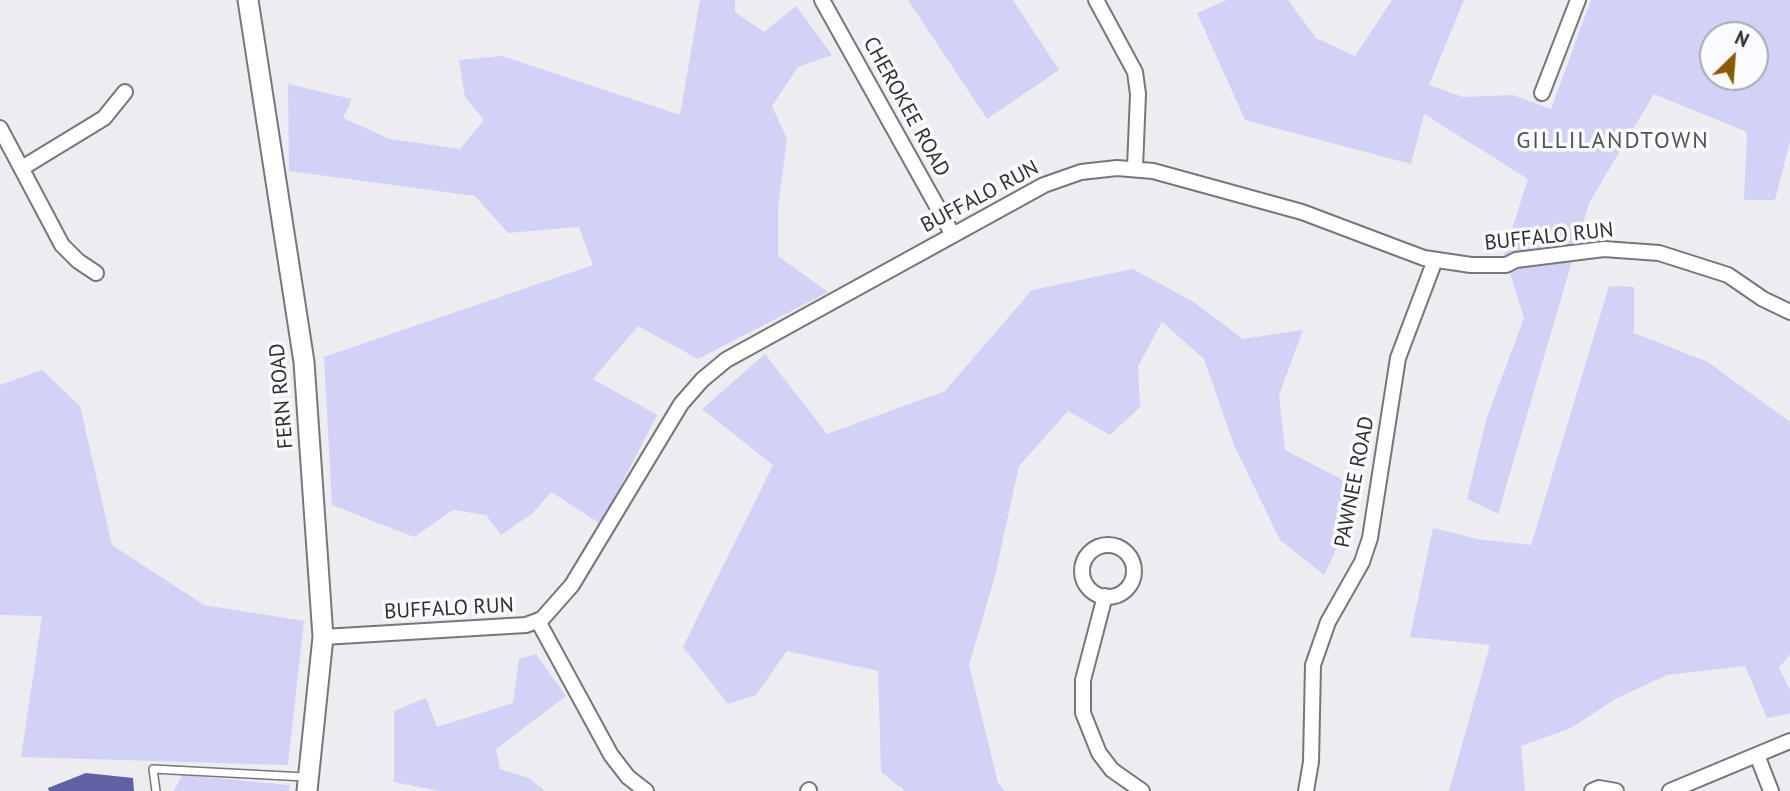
<!DOCTYPE html>
<style>
body{margin:0}
#map{position:relative;width:1790px;height:791px;overflow:hidden;background:#ededf1;font-family:"PT Sans",sans-serif}
canvas{display:block}
.north{position:absolute;left:1699px;top:21px;width:70px;height:70px;box-sizing:border-box;background:#fafbff;border:2px solid #a9aaad;border-radius:50%;rotate:25deg;font-size:19px;font-weight:700;line-height:28px;text-align:center;color:#303031}
.north::after{content:'';display:block;margin:auto;width:24px;height:32px;background:#8a5a01;clip-path:polygon(50% 0,100% 100%,50% 72%,0 100%)}
</style>
<div id="map">
<canvas width="1790" height="791"></canvas>
<div class="north">N</div>
</div>
<script>
const g = document.querySelector('canvas').getContext('2d');
g.lineJoin = 'round';
function fill(path, color) { g.fillStyle = color; g.fill(path, 'evenodd'); }
const toPath = rows => new Path2D(rows.map(r => 'M' + r).join(''));
function strokePath(path, color, width, dash) { g.strokeStyle = color; g.lineWidth = width; g.lineCap = dash ? 'butt' : 'round'; g.setLineDash(dash || []); g.stroke(path); }
function drawText(font, color, halo, rows, align = 'center') {
  g.font = font + ' "PT Sans",sans-serif'; g.lineWidth = 7; g.setLineDash([]); g.textBaseline = 'middle'; g.strokeStyle = halo; g.fillStyle = color; for (const [text, x, y, turn = 0] of rows) {
    g.save(); g.translate(x, y); g.rotate((+turn || 0) * Math.PI / 180); g.textAlign = isNaN(turn) ? turn : align; if (halo) g.strokeText(text, 0, 0); g.fillText(text, 0, 0); g.restore();
  }
}
fill(toPath([
 [700,0,735,0,735,12,764,32,796,6,832,55,798,67,772,106,787,139,778,207,778,256,828,292,698,359,638,326,593,379,657,415,601,524,551,492,533,513,501,535,486,515,453,510,414,537,332,505,324,357,593,265,579,227,508,233,475,196,289,171,288,84,352,99,343,118,390,139,460,149,484,120,465,97,459,60,502,56,680,115],
 [908,0,1013,0,1059,70,987,119],
 [1227,0,1288,0,1316,38,1355,56,1392,0,1464,0,1429,85,1463,97,1513,95,1551,109,1591,0,1790,0,1790,141,1775,200,1744,200,1747,132,1654,94,1589,203,1498,514,1467,499,1487,417,1524,318,1504,254,1528,179,1424,114,1411,164,1245,120,1197,13],
 [1713,35,1755,35,1755,77,1713,77],
 [1133,269,1195,303,1243,339,1303,330,1279,395,1285,450,1364,491,1324,575,1280,540,1234,445,1204,359,1162,322,1138,366,1140,407,1110,435,1068,411,1019,466,995,576,969,665,998,783,1005,791,905,791,881,772,878,671,787,651,756,695,728,704,683,647,773,465,702,409,765,354,827,434,945,391,1032,290],
 [1609,286,1634,287,1634,333,1708,362,1790,422,1790,654,1779,668,1790,690,1790,713,1767,718,1745,666,1667,675,1617,698,1571,728,1521,746,1525,791,1449,791,1490,645,1410,637,1433,528,1477,539,1531,545],
 [42,370,80,406,112,545,204,605,304,621,288,765,21,757,42,616,0,615,0,385],
 [536,654,566,696,496,749,500,769,529,778,545,791,439,791,394,782,394,711,426,698,437,727,513,703,519,659],
 [182,775,290,785,289,791,174,791]
]), '#d1d2f5');
fill(toPath([
 [86,773,133,778,134,791,49,791,48,788]
]), '#6160a4');
const lane = toPath([
 [156,791,153,769,305,777]
]);
const street = toPath([
 [822,0,953,235],
 [1096,0,1135,72,1138,94,1135,168],
 [1542,93,1578,0],
 [0,128,62,245,78,261,96,273],
 [22,168,104,118,125,92],
 '1082 571a26 26 0 1 1 52 0a26 26 0 1 1-52 0Z',
 [1105,596,1083,680,1083,713,1099,753,1112,770,1142,791],
 [538,621,611,755,628,777,646,791],
 [323,637,526,625,542,619,572,585,681,404,702,380,726,360,1044,185,1081,172,1117,168,1153,171,1302,212,1424,258,1471,265,1506,265,1516,260,1604,249,1659,253,1728,275,1763,299,1790,312],
 [1757,755,1771,791],
 [808,791,809,790],
 [1306,791,1311,762,1313,665,1328,622,1362,562,1370,538,1398,358,1435,260],
 [1592,791,1599,788,1616,791],
 [1670,791,1790,741]
]);
const secondary = toPath([
 [248,0,304,362,323,637,307,791]
]);
strokePath(lane, '#77777b', 10);
strokePath(street, '#77777b', 18);
strokePath(secondary, '#77777b', 23);
strokePath(lane, '#fff', 7);
strokePath(street, '#fff', 14);
strokePath(secondary, '#fff', 19);
drawText('21px', '#303031', '#fafbff', [
 ["CHEROKEE ROAD",906,107,61],
 ["BUFFALO RUN",980,197,-28],
 ["BUFFALO RUN",1549,237,-6],
 ["FERN ROAD",282,396,-95],
 ["PAWNEE ROAD",1355,482,-79],
 ["BUFFALO RUN",449,609,-3]
]);
g.letterSpacing = '2px';
drawText('23px', '#535357', '#fafbff', [
 ["GILLILANDTOWN",1613,141]
]);
g.letterSpacing = '0px';
</script>
